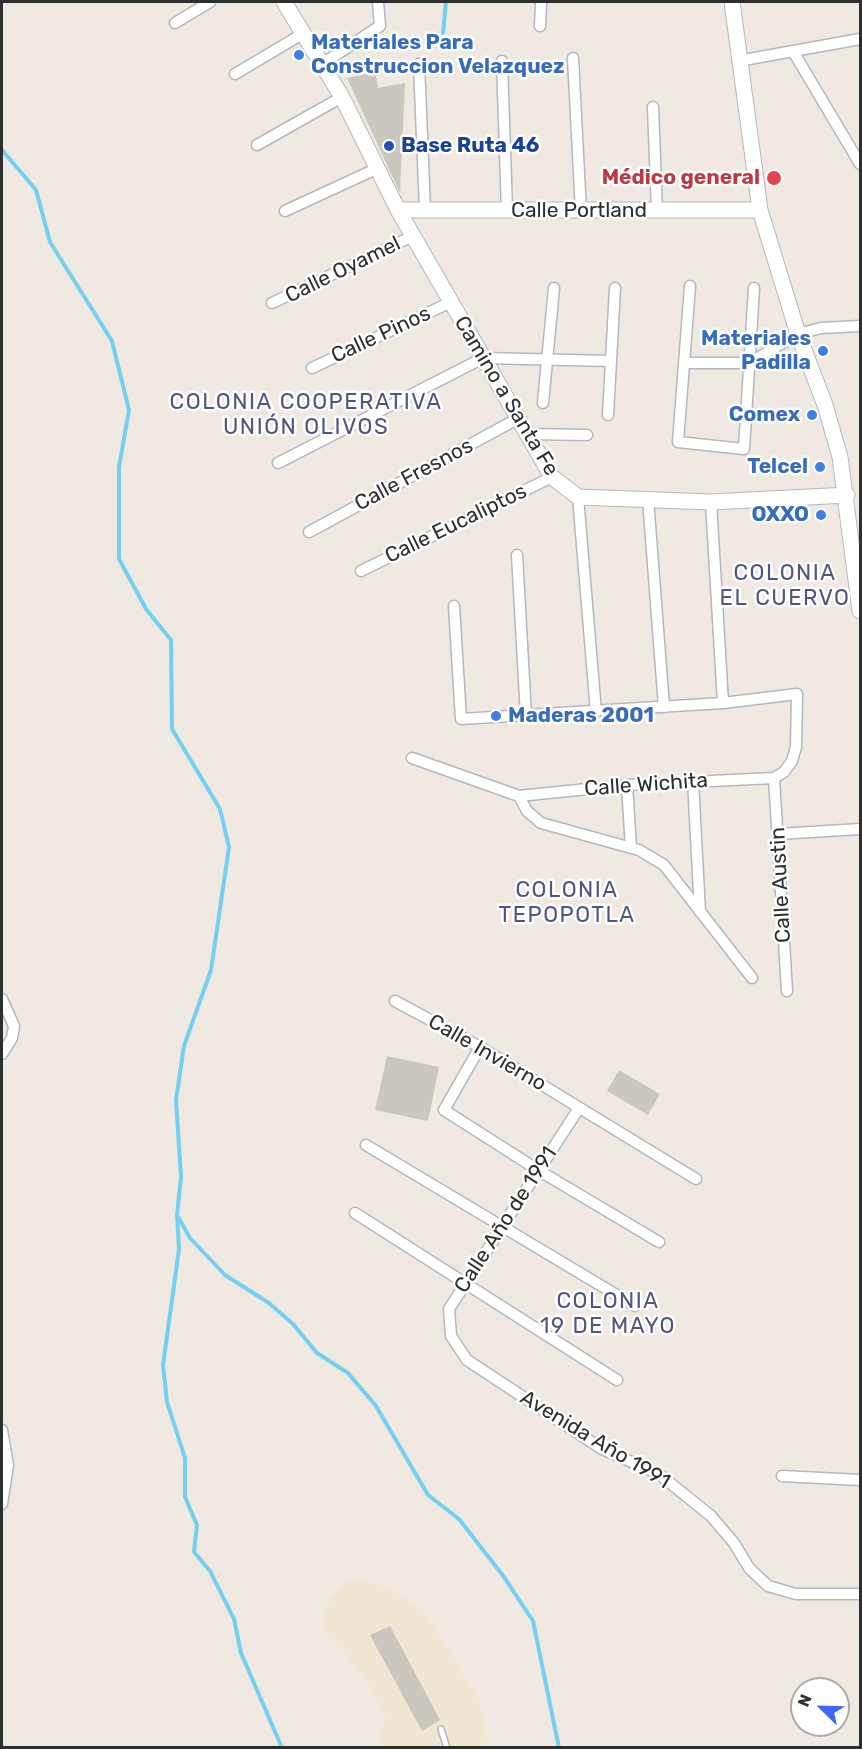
<!DOCTYPE html>
<meta charset="utf-8">
<style>
body{margin:0}
#map{position:relative;width:862px;height:1749px;overflow:hidden;background:#efe9e1;font-family:Rubik,sans-serif}
canvas{display:block}
.frame{position:absolute;inset:0;border:3px solid #2e2e2e;pointer-events:none}
.north{position:absolute;left:790px;top:1677px;width:60px;height:60px;box-sizing:border-box;background:#fff;border:2px solid #ababab;border-radius:50%;rotate:293deg;font-size:16px;font-weight:700;line-height:24px;text-align:center;color:#2e2e2e}
.north::after{content:'';display:block;margin:auto;width:21px;height:27px;background:#4264fb;clip-path:polygon(50% 0,100% 100%,50% 72%,0 100%)}
</style>
<div id="map">
<canvas width="862" height="1749"></canvas>
<div class="frame"></div>
<div class="north">N</div>
</div>
<script>
const g = document.querySelector('canvas').getContext('2d');
g.lineJoin = 'round';
function fill(path, color) { g.fillStyle = color; g.fill(path, 'evenodd'); }
const toPath = rows => new Path2D(rows.map(r => 'M' + r).join(''));
function strokePath(path, color, width, dash) { g.strokeStyle = color; g.lineWidth = width; g.lineCap = dash ? 'butt' : 'round'; g.setLineDash(dash || []); g.stroke(path); }
function drawText(font, color, halo, rows, align = 'center') {
  g.font = font + ' Rubik,sans-serif'; g.lineWidth = 5; g.setLineDash([]); g.textBaseline = 'middle'; g.strokeStyle = halo; g.fillStyle = color; for (const [text, x, y, turn = 0] of rows) {
    g.save(); g.translate(x, y); g.rotate((+turn || 0) * Math.PI / 180); g.textAlign = isNaN(turn) ? turn : align; if (halo) g.strokeText(text, 0, 0); g.fillText(text, 0, 0); g.restore();
  }
}
fill(toPath([
 [351,1579,388,1587,424,1611,477,1695,486,1725,487,1747,377,1747,385,1719,365,1679,321,1625,330,1598]
]), '#f0e6d1');
strokePath(toPath([
 [443,33,446,2],
 [2,150,36,190,50,242,112,341,129,410,119,467,119,559,146,609,171,640,172,729,220,809,229,847,211,970,184,1046,176,1100,181,1177,177,1215,179,1249,163,1365,167,1402,185,1458,185,1497,197,1525,194,1552,210,1571,234,1619,241,1653,282,1748],
 [177,1215,190,1238,225,1275,269,1303,293,1324,317,1353,348,1373,376,1406,428,1495,459,1519,504,1577,533,1621,559,1748]
]), '#75cff0', 4);
fill(toPath([
 [375,71,378,88,405,83,400,193,347,78],
 [387,1056,439,1067,428,1121,375,1110],
 [619,1070,660,1094,648,1115,607,1091],
 [390,1626,440,1720,422,1731,370,1635]
]), '#cbc7bf');
const lane = toPath([
 [441,1729,447,1748]
]);
const street = toPath([
 [175,23,210,2],
 [540,26,541,2],
 [794,53,860,164],
 [573,58,581,212],
 [502,61,507,211],
 [738,61,860,39],
 [322,64,380,26,378,2],
 [419,64,425,210],
 [235,74,304,33],
 [653,107,657,211],
 [257,145,342,97],
 [285,211,378,168],
 [690,286,678,442,744,449,754,288],
 [272,303,413,236],
 [684,363,749,363,798,334,821,328,860,326],
 [312,368,451,302],
 [543,403,554,288],
 [608,415,615,288],
 [528,434,587,435],
 [278,463,483,358,611,361],
 [578,497,596,712],
 [648,499,664,707],
 [711,502,723,703],
 [309,532,519,418],
 [517,555,526,716],
 [361,571,552,477],
 [454,606,461,719,723,703,797,694,796,747,792,761,784,772,774,778],
 [412,758,519,796,627,785,774,778],
 [774,778,787,991],
 [693,781,700,912],
 [627,785,631,848],
 [519,796,527,811,541,823,639,850,664,865,752,978],
 [778,834,860,829],
 [2,999,14,1026,12,1038,2,1054],
 [395,1001,480,1047,696,1179],
 [480,1047,444,1110,538,1170,659,1242],
 [579,1108,449,1309,451,1336,467,1360,602,1449,659,1474,711,1516,734,1543,749,1568,768,1586,796,1594,860,1594],
 [366,1145,635,1306],
 [355,1213,617,1380],
 [2,1430,8,1465,2,1504],
 [782,1476,860,1480]
]);
const secondary = toPath([
 [284,2,342,97,398,210,552,477,578,497,711,502,847,495],
 [732,2,760,210,798,334,825,405,840,457,860,611],
 [398,210,760,210]
]);
strokePath(lane, '#b4b7c1', 8);
strokePath(street, '#b4b7c1', 13);
strokePath(secondary, '#b4b7c1', 17);
strokePath(lane, '#fff', 5);
strokePath(street, '#fff', 10);
strokePath(secondary, '#fff', 15);
for (const [x, y, r, color] of [
 [299,55,6,"#3f7fe0"],
 [389,146,6,"#1a4fb4"],
 [774,178,8,"#e0444e"],
 [823,351,6,"#3f7fe0"],
 [812,415,6,"#3f7fe0"],
 [820,467,6,"#3f7fe0"],
 [821,515,6,"#3f7fe0"],
 [496,716,6,"#3f7fe0"]
]) { const dot = new Path2D(); dot.arc(x, y, r, 0, 2 * Math.PI); g.fillStyle = color; g.fill(dot); strokePath(dot, '#fff', 2); }
drawText('bold 21px', '#366cbe', '#fff', [
 ["Materiales Para",311,43,"left"],
 ["Construccion Velazquez",311,67,"left"],
 ["Materiales",811,339],
 ["Padilla",811,363],
 ["Comex",800,415],
 ["Telcel",808,467],
 ["OXXO",809,515],
 ["Maderas 2001",508,716,"left"]
], 'right');
drawText('bold 21px', '#164399', '#fff', [
 ["Base Ruta 46",401,146]
], 'left');
drawText('bold 21px', '#be3a42', '#fff', [
 ["Médico general",760,178]
], 'right');
drawText('21px', '#2e2e2e', '#fff', [
 ["Calle Portland",579,211],
 ["Calle Oyamel",343,270,-26],
 ["Calle Pinos",381,335,-25],
 ["Camino a Santa Fe",506,396,59],
 ["Calle Fresnos",414,475,-28],
 ["Calle Eucaliptos",456,524,-26],
 ["Calle Wichita",646,785,-4],
 ["Calle Austin",781,885,-93],
 ["Calle Invierno",487,1053,30],
 ["Calle Año de 1991",506,1220,-57],
 ["Avenida Año 1991",595,1440,31]
]);
g.letterSpacing = '1.5px';
drawText('22px', '#4d5680', '#fff', [
 ["COLONIA COOPERATIVA",306,403],
 ["UNIÓN OLIVOS",306,428],
 ["COLONIA",785,574],
 ["EL CUERVO",785,599],
 ["COLONIA",567,891],
 ["TEPOPOTLA",567,916],
 ["COLONIA",608,1302],
 ["19 DE MAYO",608,1327]
]);
g.letterSpacing = '0px';
</script>
